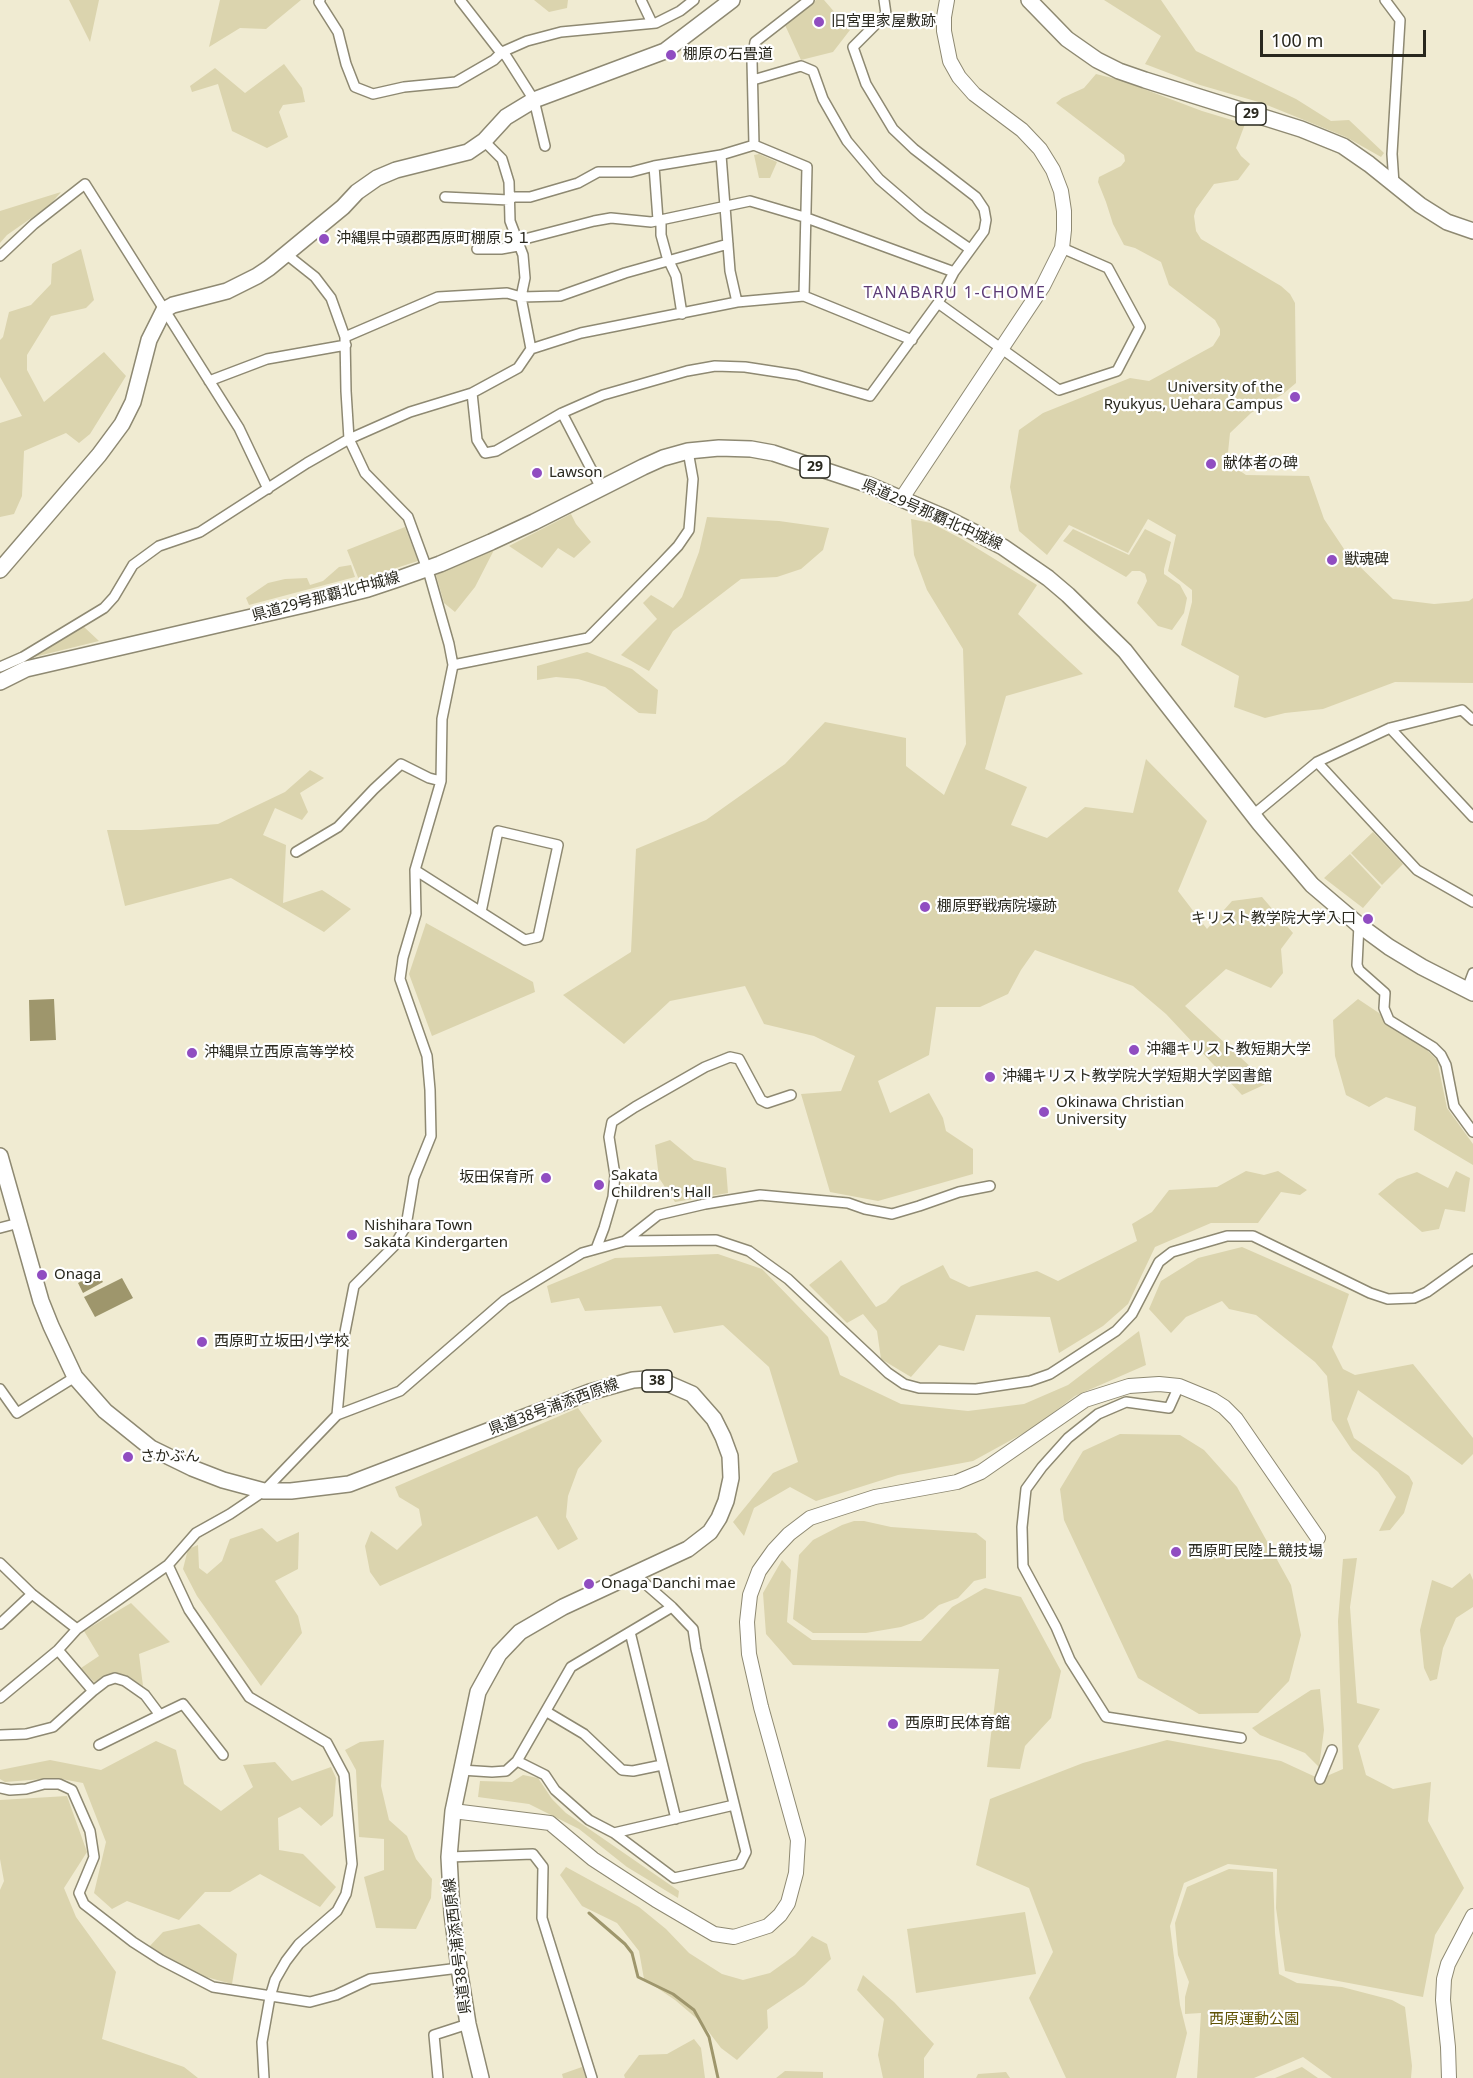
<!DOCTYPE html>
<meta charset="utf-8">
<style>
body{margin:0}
#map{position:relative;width:1473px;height:2078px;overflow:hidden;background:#f0ebd2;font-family:"Noto Sans",sans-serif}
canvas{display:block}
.scale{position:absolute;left:1260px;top:30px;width:166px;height:27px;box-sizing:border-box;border:3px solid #29281e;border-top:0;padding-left:8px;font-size:18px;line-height:21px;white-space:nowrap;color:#29281e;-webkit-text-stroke:4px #fff;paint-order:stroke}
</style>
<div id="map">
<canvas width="1473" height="2078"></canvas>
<div class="scale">100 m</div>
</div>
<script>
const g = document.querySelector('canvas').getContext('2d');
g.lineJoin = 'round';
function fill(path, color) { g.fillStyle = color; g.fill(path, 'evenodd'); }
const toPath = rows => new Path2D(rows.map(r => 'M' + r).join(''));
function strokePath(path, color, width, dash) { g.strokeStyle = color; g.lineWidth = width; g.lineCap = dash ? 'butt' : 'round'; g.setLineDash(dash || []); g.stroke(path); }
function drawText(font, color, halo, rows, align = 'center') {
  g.font = font + ' "Noto Sans","Noto Sans JP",sans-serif'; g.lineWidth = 4.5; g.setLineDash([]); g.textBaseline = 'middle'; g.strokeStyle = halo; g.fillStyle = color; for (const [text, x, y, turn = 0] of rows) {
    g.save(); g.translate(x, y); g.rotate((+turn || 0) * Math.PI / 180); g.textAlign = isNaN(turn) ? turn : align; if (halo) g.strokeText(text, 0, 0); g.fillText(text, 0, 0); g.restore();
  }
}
fill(toPath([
 [69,0,99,0,90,42],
 [220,0,301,0,266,29,240,28,209,47],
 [534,0,568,0,567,8,549,12],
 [816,0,824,0,850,30,833,52,801,60,785,25],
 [1104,0,1161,0,1196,51,1296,99,1331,121,1349,120,1384,153,1381,157,1346,137,1262,103,1200,85,1145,64,1161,36],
 [284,64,302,88,305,102,283,105,279,112,288,137,267,148,232,131,218,84,192,92,190,86,215,68,245,93],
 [1096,74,1120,80,1202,111,1245,124,1236,148,1241,156,1250,164,1238,180,1214,184,1196,209,1194,216,1196,231,1201,239,1281,286,1290,294,1295,303,1296,383,1283,394,1251,413,1230,433,1227,462,1246,475,1309,476,1324,519,1348,555,1393,599,1434,604,1469,601,1473,598,1473,683,1395,682,1323,709,1285,713,1265,718,1234,707,1239,676,1181,645,1192,602,1192,590,1168,571,1176,535,1148,519,1128,553,1069,525,1047,555,1019,531,1010,487,1019,430,1043,413,1130,378,1149,381,1213,346,1220,335,1220,329,1215,320,1169,285,1161,262,1135,248,1124,245,1113,224,1106,202,1098,182,1099,177,1121,166,1125,161,1124,155,1056,103,1062,98,1084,88],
 [759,154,777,162,770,178,759,178,754,155],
 [61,192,50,205,7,235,0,243,0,211],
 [81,249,94,300,86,308,51,316,27,355,27,370,44,402,104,352,126,376,90,434,79,443,66,433,24,451,22,496,14,514,0,517,0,423,22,416,0,377,0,340,3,337,9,312,31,305,51,284,52,264],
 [571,514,576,524,591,542,574,558,558,548,542,568,509,546],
 [707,517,779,521,829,528,823,550,801,569,777,577,741,579,673,631,649,671,621,655,657,619,643,603,651,595,673,608,682,597,699,552],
 [911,519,931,523,962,539,1037,585,1018,614,1083,674,1006,696,985,769,1027,787,1011,825,1047,838,1085,807,1133,813,1146,759,1207,821,1178,891,1207,929,1232,901,1262,897,1293,933,1281,949,1283,973,1271,988,1226,969,1185,1006,1268,1083,1242,1095,1166,1014,1133,986,1035,950,1021,970,1008,994,980,1007,936,1007,929,1055,878,1081,890,1113,929,1093,943,1118,946,1131,973,1149,973,1174,878,1201,830,1192,801,1094,841,1091,855,1056,814,1036,764,1024,745,986,670,1001,624,1044,563,995,631,952,636,849,706,820,785,764,825,722,906,738,906,766,944,795,966,744,963,649,927,590,914,555],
 [405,527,418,561,359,580,347,550],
 [1073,529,1129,555,1145,529,1171,542,1164,569,1164,574,1180,585,1187,598,1184,613,1172,630,1158,626,1137,603,1147,581,1145,574,1140,571,1132,571,1126,577,1063,541],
 [494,550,475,587,455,612,444,603,436,575],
 [351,565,355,577,249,605,246,598,268,583,285,579,307,578,310,585,323,581,339,567],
 [83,626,99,641,30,658],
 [587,652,632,669,658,690,656,714,639,713,605,687,578,679,556,677,537,680,537,666],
 [310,770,324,778,300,793,308,812,302,820,275,808,263,835,286,845,283,903,322,890,351,909,324,932,231,878,125,906,107,830,141,830,218,824,285,792],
 [1373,832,1403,864,1382,885,1351,853],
 [1350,854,1381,887,1363,908,1324,878],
 [426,923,533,982,535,992,432,1036,409,974],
 [1358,999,1379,1013,1394,1029,1425,1048,1437,1060,1447,1108,1473,1144,1473,1165,1414,1130,1416,1107,1386,1097,1369,1107,1346,1095,1335,1056,1333,1020],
 [670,1140,694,1160,726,1168,728,1193,675,1202,659,1178,655,1145],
 [1246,1171,1264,1175,1278,1171,1307,1190,1300,1195,1281,1192,1258,1223,1211,1223,1155,1247,1128,1304,1103,1326,1059,1353,1050,1317,976,1315,964,1351,939,1345,911,1377,881,1359,877,1331,863,1314,847,1323,809,1285,841,1260,876,1307,886,1302,901,1286,943,1265,950,1278,969,1287,1037,1271,1058,1281,1137,1241,1132,1224,1152,1212,1169,1190,1217,1187],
 [1456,1171,1470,1178,1465,1212,1445,1209,1439,1229,1422,1232,1378,1194,1397,1179,1417,1172,1448,1188],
 [1242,1247,1349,1294,1332,1347,1343,1369,1355,1375,1413,1364,1473,1438,1473,1454,1462,1465,1358,1390,1347,1419,1354,1438,1409,1476,1413,1483,1404,1513,1390,1530,1379,1531,1396,1497,1378,1472,1352,1450,1332,1420,1327,1376,1315,1362,1256,1315,1229,1309,1222,1301,1186,1317,1171,1333,1149,1309,1161,1281,1198,1258],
 [718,1254,762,1269,828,1337,840,1375,901,1404,968,1411,1024,1404,1068,1385,1139,1331,1146,1365,1075,1396,1033,1428,973,1461,898,1475,816,1501,790,1487,754,1508,744,1536,733,1522,773,1473,798,1462,769,1367,723,1325,674,1333,661,1306,585,1311,579,1298,551,1303,547,1286,615,1258],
 [578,1408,602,1441,578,1469,568,1496,566,1517,578,1539,558,1550,537,1516,380,1586,370,1572,365,1546,371,1531,397,1550,422,1525,419,1509,399,1497,395,1487],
 [1120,1434,1180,1435,1204,1450,1237,1487,1291,1585,1301,1635,1289,1681,1258,1713,1199,1714,1138,1678,1064,1520,1060,1489,1083,1451],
 [854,1521,864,1521,891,1527,976,1533,986,1541,986,1578,974,1581,958,1598,939,1605,923,1619,901,1627,866,1633,813,1633,793,1619,799,1555,813,1540,842,1525],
 [262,1528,277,1542,299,1532,298,1569,275,1581,298,1616,302,1633,261,1686,197,1596,183,1569,188,1549,198,1545,199,1568,207,1574,222,1561,230,1539],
 [1357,1558,1350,1607,1357,1703,1380,1709,1358,1746,1366,1775,1393,1789,1431,1782,1428,1821,1464,1888,1435,1935,1423,1997,1285,1971,1276,1908,1277,1869,1228,1864,1184,1883,1170,1926,1180,2005,1187,2033,1176,2078,1066,2078,1029,1998,1053,1952,1029,1888,976,1865,990,1799,1083,1763,1167,1740,1281,1761,1320,1779,1343,1769,1338,1621,1343,1559],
 [782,1560,791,1570,787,1622,812,1640,921,1641,952,1607,985,1588,1021,1597,1061,1671,1051,1718,1025,1746,1020,1769,987,1767,999,1669,793,1665,766,1634,763,1593],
 [1470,1573,1473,1580,1473,1607,1456,1618,1443,1648,1437,1679,1430,1681,1424,1668,1420,1630,1432,1580,1452,1588],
 [131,1603,170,1642,139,1654,143,1686,126,1675,112,1674,94,1682,81,1668,99,1656,84,1631],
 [1320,1689,1324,1730,1319,1767,1305,1753,1260,1735,1252,1728,1311,1690],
 [384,1740,381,1786,389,1820,407,1836,416,1859,432,1879,431,1898,416,1929,376,1928,364,1877,384,1870,384,1839,359,1837,356,1770,345,1750,360,1742],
 [156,1741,176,1750,184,1784,221,1811,253,1787,243,1765,275,1762,292,1781,331,1767,336,1778,333,1816,321,1826,300,1807,278,1818,279,1850,303,1854,336,1887,320,1907,260,1874,230,1892,205,1892,179,1920,127,1901,112,1909,94,1893,106,1842,83,1783,56,1778,5,1782,0,1779,0,1770,50,1760,101,1770],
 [523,1775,538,1778,552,1799,566,1813,679,1891,678,1898,627,1867,579,1829,529,1804,478,1797,480,1781,512,1782],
 [67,1796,87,1852,64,1888,76,1917,116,1972,102,2039,184,2067,198,2078,0,2078,0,1890,4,1881,0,1859,0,1800],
 [566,1867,639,1907,666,1929,689,1953,722,1974,743,1980,770,1973,795,1955,812,1936,827,1944,831,1959,804,1985,767,2010,768,2028,737,2060,721,2048,702,2023,675,2000,644,1979,639,1951,617,1923,582,1906,560,1875],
 [1229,1869,1273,1872,1275,1933,1279,1974,1297,1983,1342,1987,1392,2000,1405,2007,1412,2066,1411,2078,1332,2078,1303,2057,1254,2078,1197,2078,1201,2013,1185,2014,1185,1997,1189,1982,1178,1955,1175,1923,1187,1887],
 [1025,1912,1036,1974,916,1993,907,1929],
 [199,1924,237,1954,232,1984,195,1974,148,1948,163,1932],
 [863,1975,894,2002,934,2044,924,2058,924,2078,883,2078,878,2055,884,2019,857,1990],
 [694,2039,701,2048,705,2078,625,2078,624,2075,639,2055,667,2054],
 [582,2067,586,2078,563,2078,562,2074],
 [1302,2067,1318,2078,1275,2078],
 [785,2071,823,2072,823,2078,776,2078],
 [1006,2072,1010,2078,976,2078,978,2074]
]), '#dbd4ae');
fill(toPath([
 [54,999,56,1040,30,1041,29,1000],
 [97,1273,103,1282,83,1293,78,1283],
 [122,1278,133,1298,95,1317,84,1297]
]), '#9e966c');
strokePath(toPath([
 [589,1913,625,1944,632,1953,638,1977,673,1994,694,2010,709,2037,718,2078]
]), '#9e966c', 3);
const street = toPath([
 [320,0,319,2,338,32,346,64,355,87,373,94,404,87,456,82,494,60,502,52,527,41,561,32,656,23,680,11,694,0],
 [460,0,498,49,506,56,534,100,545,146],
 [641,0,652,23],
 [1385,0,1400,20,1392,154,1394,184],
 [753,80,801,66,813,71,823,99,847,141,879,179,922,216,970,249],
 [484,141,502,159,509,182,510,221,523,255,525,278,521,297,531,349],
 [754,145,752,61,755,42,809,0],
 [721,155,730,271,737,302],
 [654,166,658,220],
 [445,197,509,200,514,197,530,197,578,183,598,172,631,172,654,166,721,155,754,145,807,167,804,296],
 [661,220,661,235,667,257,676,276,682,314],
 [517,241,594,221,611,218,651,222,750,201,804,217,954,272],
 [477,249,501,249,518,246],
 [286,254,315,277,331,298,345,337,346,391,349,439,365,473,408,517,430,577,449,644,453,665,442,719,441,781,415,870,416,914,403,958,400,979,427,1056,430,1090,431,1136,414,1178,406,1226,394,1246,354,1286,344,1337,337,1415],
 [0,256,34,224,85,184,239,428,268,489],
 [938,303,1059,390,1117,371,1140,327,1108,268,1062,248],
 [345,337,438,297,507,293,521,297,560,296,625,273,728,244],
 [209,381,267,359,346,345],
 [472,393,477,440,485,453,496,451,562,413,603,395,687,371,715,366,745,367,797,375,870,396,938,303,954,272,984,231,986,220,984,209,976,197,914,149,893,129,866,84,853,47,886,14,884,0],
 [562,413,601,488],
 [453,665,588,638,660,565,678,546,689,530,693,479,688,451],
 [0,667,23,657,104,608,114,597,133,565,159,546,200,532,307,463,349,439,410,412,472,393,518,368,531,349,581,333,737,302,804,296,912,340],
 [1390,728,1473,817],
 [1317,762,1417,870,1473,902],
 [1253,815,1317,762,1390,728,1462,710,1473,720],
 [296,852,338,827,374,789,401,764,429,778,441,781],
 [415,870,525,940,538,937,558,845,498,831,481,912],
 [1359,925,1357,965,1359,970,1385,993,1384,1008,1389,1020,1433,1047,1441,1055,1446,1065,1454,1106,1473,1132],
 [1467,989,1473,973],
 [0,1228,19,1223],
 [625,1241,658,1215,705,1204,760,1195,848,1203,865,1209,892,1214,919,1206,959,1192,990,1186],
 [596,1249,604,1228,613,1197,615,1175,609,1137,612,1122,635,1107,705,1067,730,1057,739,1059,761,1100,767,1103,791,1095],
 [1179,1386,1169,1408,1126,1402,1098,1414,1068,1438,1042,1467,1026,1489,1022,1527,1023,1566,1056,1627,1070,1660,1106,1717,1241,1738],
 [0,1389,17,1413,75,1377],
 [0,1563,32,1594,77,1629],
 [168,1565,189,1610,249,1697,327,1743,344,1775,352,1864,346,1894,337,1911,299,1944,286,1961,275,1980,270,1997,262,2042,264,2078],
 [0,1624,32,1594],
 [630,1632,676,1819],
 [93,1691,106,1681,115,1678,125,1681,145,1695,160,1715,99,1745],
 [0,1698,58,1650,77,1629,168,1565,196,1533,230,1514,264,1491,337,1415,400,1391,505,1300,582,1253,625,1241,716,1240,749,1251,788,1279,888,1373,904,1384,919,1388,976,1389,1030,1381,1050,1374,1116,1331,1132,1314,1159,1262,1172,1252,1227,1236,1253,1236,1370,1293,1388,1299,1414,1298,1427,1292,1473,1259],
 [547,1712,584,1734,622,1770,633,1771,662,1765],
 [160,1715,183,1704,223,1755],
 [0,1735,26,1734,53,1727,93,1691,58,1650],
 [517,1761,545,1775,555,1790,589,1820,614,1833,674,1878,740,1864,746,1852,696,1649,693,1629,672,1607,633,1573],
 [461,1770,492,1772,506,1771,517,1761,571,1667,672,1607],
 [1320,1779,1332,1750],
 [0,1788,10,1790,26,1789,44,1784,59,1784,72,1790,90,1831,94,1857,79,1893,84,1904,133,1942,161,1960,213,1987,310,2002,336,1995,370,1979,459,1968],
 [614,1833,734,1805],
 [449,1857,533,1854,543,1867,542,1918,592,2078],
 [438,2078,434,2035,468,2024]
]);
const secondary = toPath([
 [902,498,1043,286,1062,248,1064,230,1064,211,1061,191,1053,170,1040,149,1022,130,974,94,959,77,950,61,944,31,944,17,947,0],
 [453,1811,550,1823,593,1859,656,1900,714,1934,734,1937,768,1926,780,1915,788,1903,796,1873,798,1840,761,1707,749,1654,747,1622,750,1595,759,1571,774,1550,789,1534,810,1518,875,1497,957,1482,981,1472,1085,1400,1129,1386,1159,1384,1179,1386,1213,1400,1224,1407,1236,1419,1318,1538],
 [1449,2078,1448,2047,1443,2000,1444,1979,1448,1964,1473,1916]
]);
const primary = toPath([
 [1029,0,1067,39,1097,60,1119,71,1145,80,1301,129,1343,146,1369,164,1420,205,1447,222,1473,231],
 [0,570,99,455,122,424,133,402,149,340,164,310,173,305,227,291,257,276,269,268,343,207,357,192,377,178,396,170,468,152,484,141,506,117,534,100,665,51,732,0],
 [0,682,26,669,308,604,368,589,398,579,440,564,491,542,534,522,643,467,663,458,688,451,719,448,751,449,773,453,869,485,946,518,1003,547,1048,578,1068,595,1125,651,1260,824,1312,885,1359,925,1389,947,1422,967,1473,993],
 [0,1156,41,1301,51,1326,75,1377,105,1411,151,1448,192,1468,223,1480,264,1491,291,1491,349,1484,590,1392,633,1380,647,1379,669,1384,692,1394,714,1419,723,1437,730,1456,731,1478,726,1501,719,1518,710,1532,688,1549,563,1607,520,1632,499,1654,478,1692,453,1811,449,1857,452,1913,459,1968,468,2024,481,2078]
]);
strokePath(street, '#8e8972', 12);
strokePath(secondary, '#8e8972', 16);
strokePath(primary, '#8e8972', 18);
strokePath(street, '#fff', 9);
strokePath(secondary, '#fff', 14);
strokePath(primary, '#fff', 15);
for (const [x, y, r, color] of [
 [819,22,6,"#904dc1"],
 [671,55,6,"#904dc1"],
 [324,239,6,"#904dc1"],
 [1295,397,6,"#904dc1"],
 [1211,464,6,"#904dc1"],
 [537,473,6,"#904dc1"],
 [1332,560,6,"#904dc1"],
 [925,907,6,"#904dc1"],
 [1368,919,6,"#904dc1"],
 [1134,1050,6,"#904dc1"],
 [192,1053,6,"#904dc1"],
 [990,1077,6,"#904dc1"],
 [1044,1112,6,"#904dc1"],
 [546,1178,6,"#904dc1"],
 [599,1185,6,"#904dc1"],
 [352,1235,6,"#904dc1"],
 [42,1275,6,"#904dc1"],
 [202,1342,6,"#904dc1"],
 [128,1457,6,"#904dc1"],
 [1176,1552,6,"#904dc1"],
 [589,1584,6,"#904dc1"],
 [893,1724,6,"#904dc1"]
]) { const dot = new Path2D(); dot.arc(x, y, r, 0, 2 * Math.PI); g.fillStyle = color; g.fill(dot); strokePath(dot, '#fff', 2); }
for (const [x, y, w] of [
 [1251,114,30],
 [815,467,30],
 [657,1381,30]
]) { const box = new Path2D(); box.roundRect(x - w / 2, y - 11, w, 22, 4.5); g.fillStyle = '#fff'; g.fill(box); strokePath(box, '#29281e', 1.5); }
drawText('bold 14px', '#29281e', null, [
 ["29",1251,114],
 ["29",815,467],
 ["38",657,1381]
]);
drawText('15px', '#29281e', '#fff', [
 ["旧宮里家屋敷跡",831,22],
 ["棚原の石畳道",683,55],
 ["沖縄県中頭郡西原町棚原５１",336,239],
 ["University of the",1283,388,"right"],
 ["Ryukyus, Uehara Campus",1283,405,"right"],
 ["献体者の碑",1223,464],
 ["Lawson",549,473],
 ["獣魂碑",1344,560],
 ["棚原野戦病院壕跡",937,907],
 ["キリスト教学院大学入口",1356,919,"right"],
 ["沖繩キリスト教短期大学",1146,1050],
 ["沖縄県立西原高等学校",204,1053],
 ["沖縄キリスト教学院大学短期大学図書館",1002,1077],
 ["Okinawa Christian",1056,1103],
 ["University",1056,1120],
 ["Sakata",611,1176],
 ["Children's Hall",611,1193],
 ["坂田保育所",534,1178,"right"],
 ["Nishihara Town",364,1226],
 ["Sakata Kindergarten",364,1243],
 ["Onaga",54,1275],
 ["西原町立坂田小学校",214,1342],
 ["さかぶん",140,1457],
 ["西原町民陸上競技場",1188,1552],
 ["Onaga Danchi mae",601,1584],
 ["西原町民体育館",905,1724]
], 'left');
drawText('15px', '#29281e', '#fff', [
 ["県道29号那覇北中城線",932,515,24],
 ["県道29号那覇北中城線",326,597,-15],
 ["県道38号浦添西原線",554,1407,-20],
 ["県道38号浦添西原線",458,1946,-97]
]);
drawText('15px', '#605304', '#fff', [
 ["西原運動公園",1254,2020]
]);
g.letterSpacing = '1.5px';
drawText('16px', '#5d3c76', '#fff', [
 ["TANABARU 1-CHOME",955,293]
]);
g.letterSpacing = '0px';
</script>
